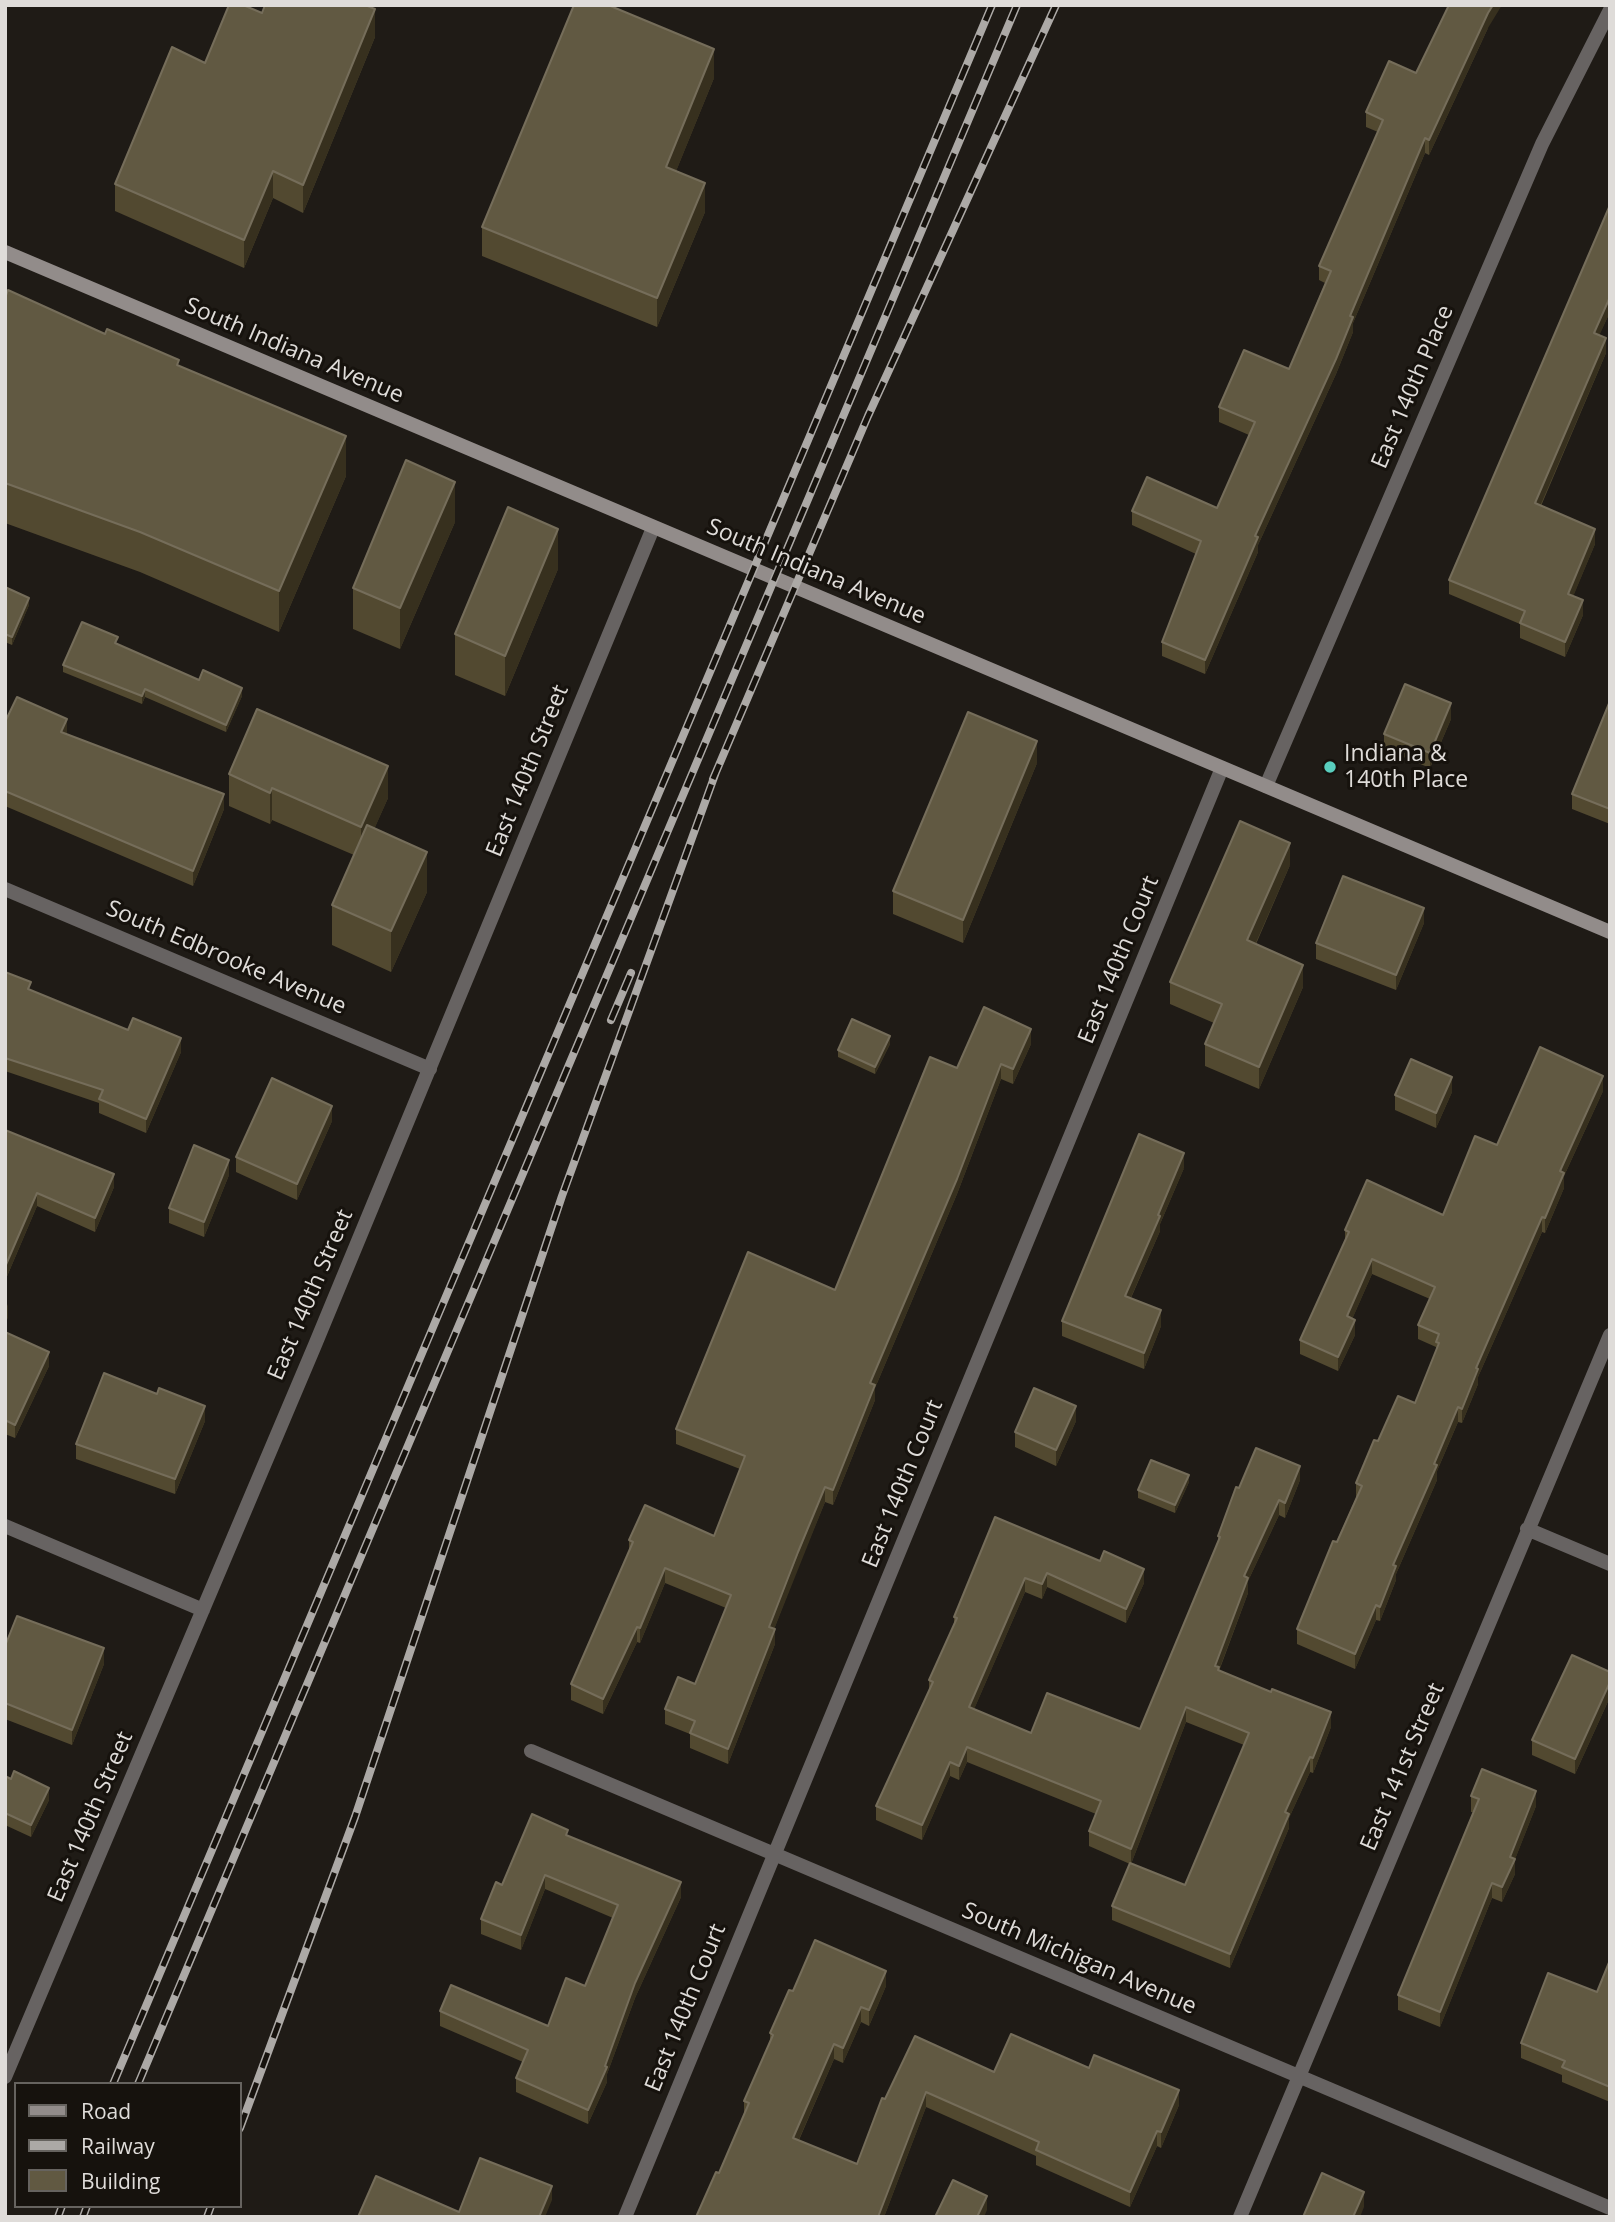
<!DOCTYPE html>
<style>
body{margin:0}
#map{position:relative;width:1615px;height:2222px;overflow:hidden;background:#1f1b16;font-family:"Open Sans",sans-serif}
canvas{display:block}
.frame{position:absolute;inset:0;border:7px solid #dfdcd9;pointer-events:none}
.legend{position:absolute;left:14px;top:2082px;width:228px;height:126px;box-sizing:border-box;background:#16120d;border:2px solid #66635f;margin:0;padding:9px 12px;list-style:none;font-size:21px;color:#dfdcd9}
.legend li{display:flex;align-items:center;gap:14px;height:35px}
.legend b{width:35px;border:2px solid #66635f}
</style>
<div id="map">
<canvas width="1615" height="2222"></canvas>
<div class="frame"></div>
<ul class="legend">
<li><b style="height:9px;background:#928c8a"></b>Road</li>
<li><b style="height:9px;background:#aca9a6"></b>Railway</li>
<li><b style="height:19px;background:#615942"></b>Building</li>
</ul>
</div>
<script>
const g = document.querySelector('canvas').getContext('2d');
g.lineJoin = 'round';
const toPath = rows => new Path2D(rows.map(r => 'M' + r).join(''));
function strokePath(path, color, width, dash) { g.strokeStyle = color; g.lineWidth = width; g.lineCap = dash ? 'butt' : 'round'; g.setLineDash(dash || []); g.stroke(path); }
function fill(path, color) { g.fillStyle = color; g.fill(path, 'evenodd'); }
function drawText(font, color, halo, rows, align = 'center') {
  g.font = font + ' "Open Sans",sans-serif'; g.lineWidth = 6; g.setLineDash([]); g.textBaseline = 'middle'; g.strokeStyle = halo; g.fillStyle = color; for (const [text, x, y, turn = 0] of rows) {
    g.save(); g.translate(x, y); g.rotate((+turn || 0) * Math.PI / 180); g.textAlign = isNaN(turn) ? turn : align; if (halo) g.strokeText(text, 0, 0); g.fillText(text, 0, 0); g.restore();
  }
}
strokePath(toPath([
 [1266,786,1542,144,1610,10],
 [5,889,430,1069],
 [5,1526,203,1610],
 [1527,1529,1610,1564],
 [531,1751,1610,2208],
 [5,2077,315,1345,653,528],
 [625,2217,1222,768],
 [1240,2217,1610,1335]
]), '#676362', 14);
strokePath(toPath([
 [5,252,1610,932]
]), '#928c8a', 14);
const rail = toPath([
 [713,779,868,416,1056,5],
 [611,1020,631,973],
 [113,2084,992,5],
 [138,2084,1017,5],
 [240,2128,355,1817,562,1196,716,772],
 [58,2217,62,2206],
 [83,2217,87,2206],
 [207,2217,211,2206]
]);
strokePath(rail, '#aca9a6', 8);
strokePath(rail, '#16120d', 5, [16]);
fill(toPath([
 [262,13,375,37,303,213,273,198,244,268,115,211,115,184,205,63],
 [1488,28,1429,155,1425,153,1353,323,1353,332,1336,374,1258,545,1258,552,1205,674,1162,656,1162,642,1196,554,1132,525,1132,511,1217,508,1249,435,1219,422,1219,407,1289,369,1325,283,1319,280,1319,266,1378,132,1366,127,1366,112,1416,73],
 [714,78,676,171,705,212,657,327,482,256,482,227],
 [1610,205,1610,312,1599,335,1606,353,1541,506,1595,544,1573,596,1583,615,1565,657,1520,638,1520,624,1449,594,1449,580],
 [5,298,105,334,179,366,346,476,279,632,140,572,5,523],
 [455,522,400,649,353,629,353,588],
 [558,569,505,696,455,675,455,634],
 [5,587,29,605,12,645,5,642],
 [118,644,199,680,242,696,226,732,145,697,142,704,63,672,63,665],
 [1610,701,1610,824,1572,809,1572,794],
 [1451,719,1430,768,1384,749,1384,734],
 [5,722,224,809,193,886,5,806],
 [1037,763,963,943,893,914,893,891],
 [229,774,388,798,374,829,427,892,391,972,332,945,332,905,354,855,272,820,270,824,229,806],
 [1290,865,1256,944,1303,987,1259,1089,1205,1066,1205,1044,1214,1023,1170,1004,1170,982],
 [1424,923,1396,990,1316,959,1316,943],
 [5,972,31,990,181,1052,146,1133,99,1113,99,1103,5,1071],
 [890,1044,875,1074,838,1057,838,1050],
 [1031,1044,1013,1084,1001,1079,957,1194,875,1388,875,1400,833,1505,825,1502,798,1567,774,1629,775,1644,728,1764,690,1748,690,1734,665,1724,665,1709,695,1684,726,1608,665,1583,640,1643,637,1642,603,1714,571,1700,571,1684,629,1551,629,1540,714,1536,740,1469,676,1444,676,1429,835,1290,957,1068],
 [1603,1091,1564,1176,1564,1188,1545,1233,1542,1232,1478,1377,1478,1384,1462,1423,1458,1422,1437,1471,1437,1480,1396,1574,1396,1580,1380,1621,1376,1620,1355,1669,1297,1644,1297,1629,1356,1498,1356,1483,1378,1441,1415,1403,1436,1352,1436,1347,1418,1339,1418,1325,1430,1299,1372,1274,1352,1319,1355,1335,1338,1371,1300,1354,1300,1340,1345,1242,1345,1230,1443,1215,1497,1145],
 [1452,1092,1436,1128,1395,1110,1395,1095],
 [332,1121,297,1200,236,1172,236,1157],
 [5,1130,114,1187,95,1232,37,1206,5,1281],
 [1184,1168,1160,1224,1160,1231,1131,1298,1161,1326,1144,1369,1062,1336,1062,1321],
 [229,1175,204,1237,169,1223,169,1208],
 [5,1332,49,1366,15,1438,5,1434],
 [205,1421,175,1494,76,1459,76,1444],
 [1076,1421,1056,1466,1015,1447,1015,1432],
 [1300,1480,1285,1518,1279,1515,1248,1581,1248,1593,1219,1671,1331,1727,1313,1773,1310,1772,1289,1818,1289,1828,1230,1968,1112,1920,1112,1906,1130,1864,1089,1846,1089,1831,1096,1814,967,1762,959,1780,950,1776,922,1840,876,1820,876,1806,929,1690,929,1680,954,1624,954,1617,995,1517,1144,1583,1126,1623,1047,1587,1042,1599,1025,1592,974,1709,1031,1733,1140,1729,1218,1543,1218,1536,1239,1488],
 [1186,1722,1244,1745,1185,1885,1131,1864],
 [1189,1482,1175,1513,1138,1498,1138,1490],
 [5,1646,104,1664,72,1745,5,1719],
 [1610,1672,1610,1697,1575,1774,1532,1755,1532,1740],
 [5,1776,49,1800,31,1837,5,1825],
 [1471,1796,1536,1806,1515,1859,1515,1874,1502,1902,1492,1898,1440,2027,1398,2010,1398,1995,1473,1812,1471,1812],
 [568,1836,681,1897,635,1998,607,2074,607,2082,588,2124,516,2092,516,2078,523,2062,440,2026,440,2011,548,2026,585,1986,613,1918,545,1889,521,1950,481,1934,481,1919,502,1885],
 [1610,1960,1610,2102,1562,2082,1562,2075,1521,2058,1521,2043,1597,1992],
 [886,1986,869,2026,861,2022,843,2063,834,2059,799,2140,857,2164,885,2099,994,2072,1089,2068,1179,2105,1161,2148,1157,2146,1130,2207,1036,2165,1036,2156,926,2107,884,2217,696,2217,719,2173,744,2114,744,2101,770,2043,770,2033,793,1991]
]), '#524930');
fill(toPath([
 [1493,5,1502,5,1488,28,1429,155,1429,140,1488,13],
 [375,9,375,37,303,213,303,185],
 [714,49,714,78,666,196,666,167],
 [1425,138,1425,153,1353,323,1353,332,1336,374,1258,545,1258,552,1205,674,1205,660,1255,536],
 [273,171,273,198,244,268,244,240],
 [705,183,705,212,657,327,657,298],
 [1610,297,1610,312,1594,347,1594,333],
 [1606,338,1606,353,1535,518,1535,503],
 [346,436,346,476,279,632,279,591],
 [455,482,455,522,400,649,400,608],
 [558,529,558,569,505,696,505,656],
 [1595,529,1595,544,1568,609,1568,594],
 [29,598,29,605,12,645,12,637],
 [1583,600,1583,615,1565,657,1565,642],
 [242,688,242,696,226,732,226,725],
 [145,689,145,697,142,704,142,696],
 [1451,703,1451,719,1430,768,1430,753],
 [67,719,67,734,61,732],
 [1037,741,1037,763,963,943,963,920],
 [388,766,388,798,361,859,361,827],
 [272,788,272,820,270,824,270,793],
 [224,794,224,809,193,886,193,871],
 [1290,843,1290,865,1247,963,1247,940],
 [427,852,427,892,391,972,391,931],
 [1424,908,1424,923,1396,990,1396,975],
 [1303,965,1303,987,1259,1089,1259,1067],
 [1031,1029,1031,1044,1013,1084,1013,1069],
 [890,1036,890,1044,875,1074,875,1067],
 [181,1038,181,1052,146,1133,146,1119],
 [1001,1064,1001,1079,957,1194,875,1388,875,1400,833,1505,833,1490,870,1383],
 [1603,1076,1603,1091,1564,1176,1564,1188,1545,1233,1545,1218,1560,1171],
 [1452,1077,1452,1092,1436,1128,1436,1113],
 [332,1106,332,1121,297,1200,297,1184],
 [1184,1153,1184,1168,1160,1224,1160,1231,1125,1311,1125,1296],
 [229,1160,229,1175,204,1237,204,1222],
 [114,1174,114,1187,95,1232,95,1218],
 [37,1193,37,1206,5,1281,5,1267],
 [1542,1217,1542,1232,1478,1377,1478,1384,1462,1423,1462,1409,1476,1368],
 [1372,1259,1372,1274,1347,1331,1347,1316],
 [8,1304,8,1318,5,1324,5,1310],
 [1161,1310,1161,1326,1144,1369,1144,1353],
 [1355,1320,1355,1335,1338,1371,1338,1357],
 [49,1352,49,1366,15,1438,15,1425],
 [205,1406,205,1421,175,1494,175,1479],
 [1076,1406,1076,1421,1056,1466,1056,1450],
 [1458,1407,1458,1422,1437,1471,1437,1480,1396,1574,1396,1580,1380,1621,1380,1607,1393,1565],
 [1300,1466,1300,1480,1285,1518,1285,1503],
 [1189,1475,1189,1482,1175,1513,1175,1505],
 [825,1487,825,1502,769,1642,769,1627],
 [1279,1500,1279,1515,1248,1581,1248,1593,1219,1670,1219,1682,1215,1666,1244,1576],
 [665,1568,665,1583,640,1643,640,1628],
 [1144,1569,1144,1583,1126,1623,1126,1609],
 [1047,1573,1047,1587,1042,1599,1042,1584],
 [1025,1578,1025,1592,969,1721,969,1707],
 [1376,1605,1376,1620,1355,1669,1355,1654],
 [637,1627,637,1642,603,1714,603,1699],
 [775,1629,775,1644,728,1764,728,1749],
 [104,1648,104,1664,72,1745,72,1730],
 [1610,1682,1610,1697,1575,1774,1575,1759],
 [1186,1707,1186,1722,1131,1864,1131,1849],
 [1331,1712,1331,1727,1313,1773,1313,1758],
 [967,1747,967,1762,959,1780,959,1766],
 [1310,1757,1310,1772,1289,1818,1289,1828,1230,1968,1230,1954,1285,1812],
 [950,1762,950,1776,922,1840,922,1825],
 [49,1788,49,1800,31,1837,31,1825],
 [1536,1791,1536,1806,1512,1867,1515,1859,1515,1874,1502,1902,1502,1887,1510,1857],
 [545,1875,545,1889,521,1950,521,1935],
 [681,1882,681,1897,635,1998,607,2074,607,2082,588,2124,588,2110,635,1983],
 [1492,1883,1492,1898,1440,2027,1440,2012],
 [886,1971,886,1986,869,2026,869,2010],
 [861,2007,861,2022,843,2063,843,2048],
 [834,2044,834,2059,793,2153,793,2138],
 [1179,2090,1179,2105,1161,2148,1161,2132],
 [926,2092,926,2107,884,2217,878,2217],
 [1157,2131,1157,2146,1130,2207,1130,2192],
 [552,2186,552,2200,545,2217,539,2217],
 [1364,2192,1364,2207,1360,2217,1353,2217],
 [987,2196,987,2210,984,2217,977,2217]
]), '#37301e');
const building = toPath([
 [229,5,243,5,262,13,265,5,365,5,375,9,303,185,273,171,244,240,115,184,172,47,205,63,229,5],
 [574,5,608,5,714,49,666,167,705,183,657,298,482,227,574,5],
 [1449,5,1493,5,1488,13,1429,140,1425,138,1350,316,1353,317,1336,359,1255,536,1258,537,1205,660,1162,642,1201,541,1132,511,1147,477,1217,508,1255,422,1219,407,1244,350,1289,369,1331,271,1319,266,1383,120,1366,112,1389,61,1416,73,1449,5],
 [1610,205,1610,297,1594,333,1606,338,1535,503,1595,529,1568,594,1583,600,1565,642,1520,623,1525,611,1449,580,1610,205],
 [8,290,105,334,107,329,179,360,177,365,346,436,279,591,140,532,5,483,5,298,8,290],
 [406,460,455,482,400,608,353,588,406,460],
 [508,507,558,529,505,656,455,634,508,507],
 [5,587,29,598,12,637,5,634,5,587],
 [82,622,118,637,115,643,199,680,203,670,242,688,226,725,145,689,142,696,63,665,82,622],
 [1405,684,1451,703,1430,753,1384,734,1405,684],
 [17,697,67,719,61,732,224,794,193,871,5,791,5,722,17,697],
 [1610,701,1610,809,1572,794,1610,701],
 [257,709,388,766,361,827,272,788,270,793,229,774,257,709],
 [968,712,1037,741,963,920,893,891,968,712],
 [1240,821,1290,843,1247,940,1303,965,1259,1067,1205,1044,1222,1004,1170,982,1240,821],
 [367,825,427,852,391,931,332,905,367,825],
 [1343,876,1424,908,1396,975,1316,943,1343,876],
 [5,972,31,982,28,989,128,1030,133,1018,181,1038,146,1119,99,1099,103,1090,5,1058,5,972],
 [984,1007,1031,1029,1013,1069,1001,1064,957,1179,870,1383,875,1385,833,1490,825,1487,798,1552,769,1627,775,1629,728,1749,690,1733,695,1721,665,1709,678,1677,695,1684,731,1595,665,1568,640,1628,637,1627,603,1699,571,1684,633,1542,629,1540,645,1505,714,1536,745,1456,676,1429,748,1252,835,1290,930,1057,957,1068,984,1007],
 [852,1019,890,1036,875,1067,838,1050,852,1019],
 [1540,1047,1603,1076,1560,1171,1564,1173,1545,1218,1542,1217,1476,1368,1478,1369,1462,1409,1458,1407,1434,1464,1437,1465,1393,1565,1396,1566,1380,1607,1376,1605,1355,1654,1297,1629,1333,1541,1337,1542,1362,1486,1356,1483,1374,1440,1378,1441,1398,1396,1415,1403,1439,1343,1436,1342,1439,1334,1418,1325,1435,1287,1372,1259,1347,1316,1355,1320,1338,1357,1300,1340,1349,1232,1345,1230,1367,1180,1443,1215,1475,1136,1497,1145,1540,1047],
 [1411,1059,1452,1077,1436,1113,1395,1095,1411,1059],
 [272,1078,332,1106,297,1184,236,1157,272,1078],
 [5,1130,114,1174,95,1218,37,1193,5,1267,5,1130],
 [1139,1134,1184,1153,1158,1215,1160,1216,1125,1296,1161,1310,1144,1353,1062,1321,1139,1134],
 [194,1145,229,1160,204,1222,169,1208,194,1145],
 [5,1332,49,1352,15,1425,5,1420,5,1332],
 [104,1373,157,1394,159,1388,205,1406,175,1479,76,1444,104,1373],
 [1034,1388,1076,1406,1056,1450,1015,1432,1034,1388],
 [1256,1448,1300,1466,1285,1503,1279,1500,1244,1576,1248,1578,1215,1666,1219,1667,1218,1670,1271,1692,1272,1689,1331,1712,1313,1758,1310,1757,1285,1812,1289,1814,1230,1954,1112,1906,1130,1863,1185,1885,1249,1733,1186,1707,1131,1849,1089,1831,1101,1801,967,1747,959,1766,950,1762,922,1825,876,1806,933,1682,929,1680,957,1618,954,1617,995,1517,1100,1561,1104,1551,1144,1569,1126,1609,1047,1573,1042,1584,1025,1578,969,1707,1031,1733,1047,1693,1140,1729,1220,1537,1218,1536,1236,1487,1239,1488,1256,1448],
 [1151,1460,1189,1475,1175,1505,1138,1490,1151,1460],
 [17,1616,104,1648,72,1730,5,1703,5,1646,17,1616],
 [1572,1655,1610,1672,1610,1682,1575,1759,1532,1740,1572,1655],
 [1482,1769,1536,1791,1510,1857,1515,1859,1502,1887,1492,1883,1440,2012,1398,1995,1479,1799,1471,1796,1482,1769],
 [14,1771,49,1788,31,1825,5,1813,5,1776,11,1779,14,1771],
 [532,1814,568,1830,566,1835,681,1882,635,1983,605,2066,607,2067,588,2110,516,2078,528,2050,440,2011,451,1985,548,2026,566,1978,585,1986,618,1905,545,1875,521,1935,481,1919,496,1882,502,1885,532,1814],
 [815,1940,886,1971,869,2010,861,2007,843,2048,834,2044,793,2138,857,2164,882,2098,885,2099,915,2036,994,2072,1011,2034,1089,2068,1094,2055,1179,2090,1161,2132,1157,2131,1130,2192,1036,2150,1039,2142,926,2092,878,2217,696,2217,716,2172,719,2173,749,2103,744,2101,773,2035,770,2033,789,1990,793,1991,815,1940],
 [1610,1960,1610,2087,1562,2067,1565,2061,1521,2043,1548,1973,1597,1992,1610,1960],
 [480,2158,552,2186,539,2217,358,2217,376,2176,459,2212,480,2158],
 [1322,2173,1364,2192,1353,2217,1303,2217,1322,2173],
 [953,2180,987,2196,977,2217,935,2217,953,2180]
]);
fill(building, '#615942');
strokePath(building, '#756d5a', 2);
for (const [x, y, r, color] of [
 [1330,767,7,"#59cebe"]
]) { const dot = new Path2D(); dot.arc(x, y, r, 0, 2 * Math.PI); g.fillStyle = color; g.fill(dot); strokePath(dot, '#16120d', 2.5); }
drawText('23px', '#dfdcd9', '#16120d', [
 ["South Indiana Avenue",294,351,23],
 ["East 140th Place",1413,387,-67],
 ["South Indiana Avenue",816,572,23],
 ["East 140th Street",528,771,-68],
 ["South Edbrooke Avenue",226,958,23],
 ["East 140th Court",1119,960,-68],
 ["East 140th Street",311,1295,-67],
 ["East 140th Court",903,1484,-68],
 ["East 141st Street",1403,1767,-67],
 ["East 140th Street",91,1817,-67],
 ["South Michigan Avenue",1079,1959,23],
 ["East 140th Court",686,2008,-68]
]);
drawText('23px', '#dfdcd9', '#16120d', [
 ["Indiana &",1344,754],
 ["140th Place",1344,780]
], 'left');
</script>
